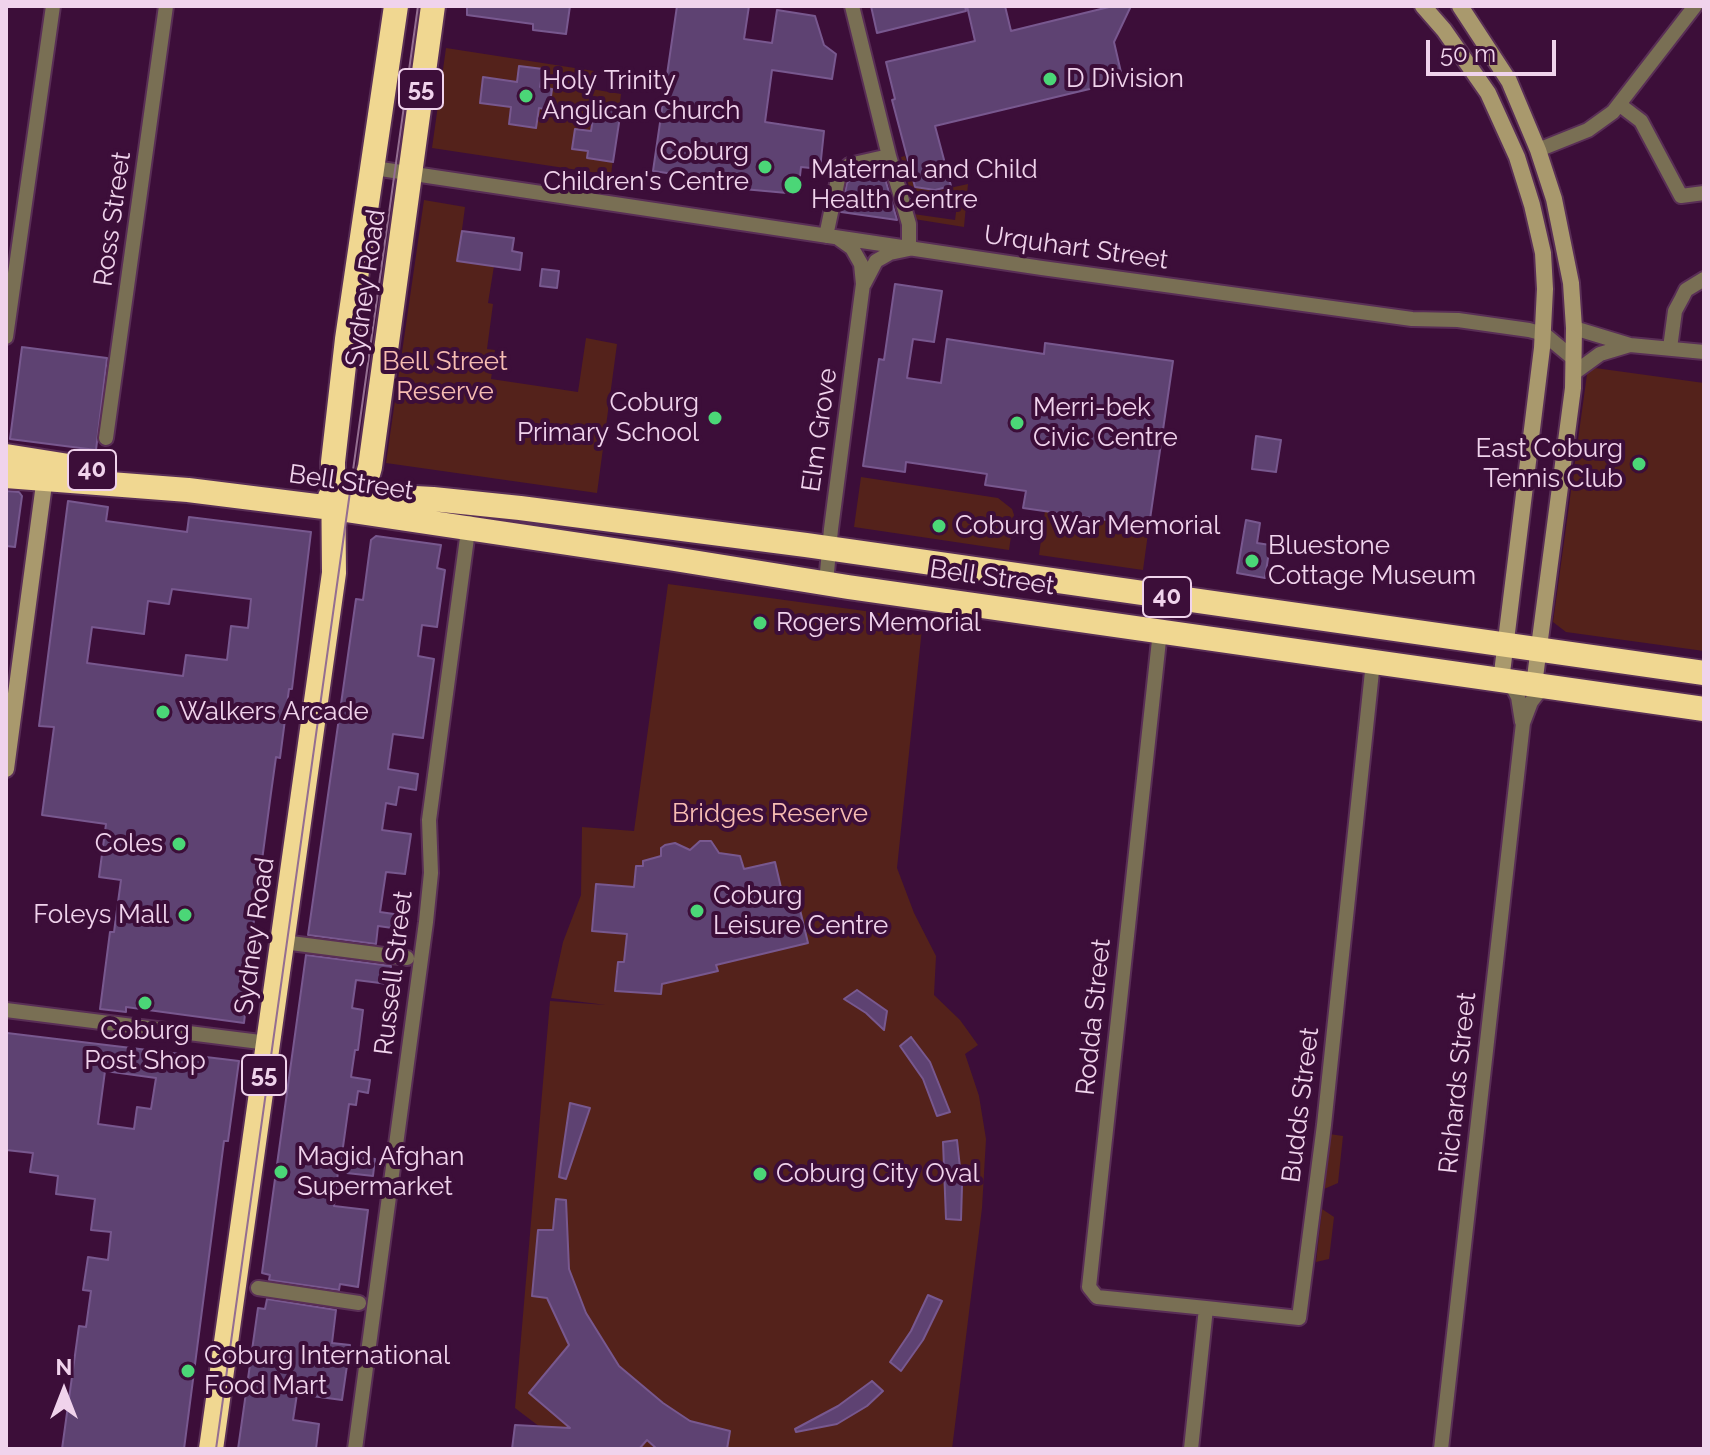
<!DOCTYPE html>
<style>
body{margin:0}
#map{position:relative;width:1710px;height:1455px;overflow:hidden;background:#3c0e39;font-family:Raleway,sans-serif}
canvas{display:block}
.frame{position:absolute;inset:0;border:8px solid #f0d3ec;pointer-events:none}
.north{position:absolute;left:24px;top:1351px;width:80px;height:80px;-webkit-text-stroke:6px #3c0e39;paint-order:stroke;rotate:0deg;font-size:22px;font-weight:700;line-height:32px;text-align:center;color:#f0d3ec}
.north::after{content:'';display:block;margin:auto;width:28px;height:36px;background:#f0d3ec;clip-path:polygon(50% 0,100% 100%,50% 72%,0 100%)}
.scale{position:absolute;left:1426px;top:40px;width:130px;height:36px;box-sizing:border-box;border:4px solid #f0d3ec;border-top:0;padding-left:10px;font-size:24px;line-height:28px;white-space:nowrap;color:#f0d3ec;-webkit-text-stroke:6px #3c0e39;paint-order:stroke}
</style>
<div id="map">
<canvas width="1710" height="1455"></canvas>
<div class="frame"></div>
<div class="north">N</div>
<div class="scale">50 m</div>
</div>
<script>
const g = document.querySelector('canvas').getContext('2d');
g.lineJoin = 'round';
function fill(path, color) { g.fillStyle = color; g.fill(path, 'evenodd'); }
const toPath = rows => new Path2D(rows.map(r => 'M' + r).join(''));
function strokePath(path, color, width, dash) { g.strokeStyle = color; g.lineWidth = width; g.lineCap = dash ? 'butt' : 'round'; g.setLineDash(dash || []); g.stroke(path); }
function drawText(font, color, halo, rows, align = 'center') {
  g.font = font + ' Raleway,sans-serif'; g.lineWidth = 8; g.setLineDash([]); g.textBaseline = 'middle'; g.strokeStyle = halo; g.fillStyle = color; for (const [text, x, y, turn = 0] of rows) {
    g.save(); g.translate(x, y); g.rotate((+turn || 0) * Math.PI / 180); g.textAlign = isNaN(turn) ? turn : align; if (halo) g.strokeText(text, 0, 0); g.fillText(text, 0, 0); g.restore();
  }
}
fill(toPath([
 [446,48,594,71,591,89,621,94,611,175,432,148],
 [905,156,914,187,936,191,968,184,964,227,914,219,913,214,955,220,958,197,910,190,901,157],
 [424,200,465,207,458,260,494,266,488,303,493,304,487,349,495,350,491,379,578,392,586,338,617,344,597,493,386,463],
 [1588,367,1704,383,1704,651,1566,632,1553,622],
 [861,477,998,498,1012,509,1014,515,1009,550,854,527],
 [1045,511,1149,526,1143,570,1039,555],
 [668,584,923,619,897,868,914,913,936,956,934,995,960,1020,978,1045,965,1054,979,1096,986,1139,982,1208,952,1449,569,1449,515,1408,550,1001,606,1005,551,998,563,942,581,895,582,827,634,831],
 [1329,1134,1343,1136,1338,1183,1324,1189],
 [1322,1209,1334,1217,1329,1259,1316,1262]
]), '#54221b');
const building = toPath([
 [467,6,570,6,566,34,533,30,533,24,467,15,467,6],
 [677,6,749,6,744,39,772,43,777,10,815,16,824,45,836,54,832,79,772,70,765,122,824,131,820,169,801,167,798,194,743,189,743,184,653,171,677,6],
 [871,6,965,6,966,11,877,33,871,6],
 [967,6,1005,6,1011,31,1113,6,1131,6,1114,42,1123,81,935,126,951,186,935,190,915,187,892,100,895,99,886,62,975,41,967,6],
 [519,66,543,69,540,87,552,89,549,110,539,108,536,128,509,124,511,107,480,103,483,77,517,82,519,66],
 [595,106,621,110,613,162,587,158,588,151,572,149,575,129,591,131,595,106],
 [882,168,897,220,841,212,847,183,855,174,882,168],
 [462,231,514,238,512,251,522,253,520,270,457,261,462,231],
 [542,269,559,271,557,288,540,286,542,269],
 [895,284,942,291,934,342,913,339,907,378,941,383,947,339,1044,354,1045,343,1173,361,1149,526,1023,508,1026,491,985,485,987,474,906,462,905,472,863,466,879,359,884,360,895,284],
 [22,347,107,358,96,450,10,439,22,347],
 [1256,436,1281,440,1276,472,1252,469,1256,436],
 [6,491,19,492,22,496,15,547,6,546,6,491],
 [68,501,108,507,106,521,187,532,189,517,311,532,292,689,289,689,280,758,276,757,271,793,246,980,249,980,244,1023,126,1007,126,1012,100,1009,110,932,114,932,121,880,99,877,106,824,42,815,54,727,39,726,68,501],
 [172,589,251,599,248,628,231,626,227,660,186,655,183,676,87,663,92,627,144,634,148,601,169,604,172,589],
 [1246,520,1260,523,1257,543,1270,545,1265,578,1237,573,1246,520],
 [376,536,441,545,437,568,445,570,437,627,422,625,418,656,434,659,423,738,393,734,388,769,418,774,416,790,399,787,396,805,386,803,382,830,411,834,405,874,386,872,380,912,408,916,407,930,378,926,376,944,308,935,356,599,363,600,371,540,376,536],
 [700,841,711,841,719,853,740,856,744,869,775,862,782,892,795,889,808,943,716,965,718,971,662,984,661,994,615,991,618,962,624,962,627,934,592,931,596,884,634,887,636,866,643,866,643,861,661,856,661,848,665,845,675,843,690,850,700,841],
 [306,955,391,966,388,984,356,980,352,1008,363,1010,358,1050,355,1050,351,1077,370,1080,368,1093,358,1091,356,1105,349,1104,342,1154,375,1159,373,1176,338,1172,334,1206,368,1210,358,1287,340,1284,339,1290,269,1280,270,1275,262,1273,306,955],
 [857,990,887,1011,884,1030,866,1013,844,999,857,990],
 [7,1033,239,1061,228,1141,224,1141,184,1449,62,1449,79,1326,86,1327,91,1291,83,1290,88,1257,108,1260,111,1232,91,1230,95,1199,56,1194,58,1176,30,1172,33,1153,6,1150,7,1033],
 [105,1071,156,1078,151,1109,137,1107,134,1129,98,1124,105,1071],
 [911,1037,930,1062,950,1112,937,1116,923,1079,900,1046,911,1037],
 [570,1103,590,1108,566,1179,559,1177,570,1103],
 [957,1140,962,1186,961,1220,946,1219,943,1142,957,1140],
 [556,1199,566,1200,569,1269,586,1313,619,1366,663,1403,690,1421,730,1431,727,1449,657,1449,647,1440,639,1449,512,1449,515,1425,570,1428,529,1393,569,1345,547,1298,532,1296,538,1230,553,1230,556,1199],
 [928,1295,942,1301,923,1340,901,1371,890,1362,911,1331,928,1295],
 [267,1299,336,1310,332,1343,350,1345,342,1400,297,1394,293,1420,319,1424,316,1449,238,1449,258,1308,265,1309,267,1299],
 [872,1381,883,1391,867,1406,837,1424,796,1432,795,1429,838,1406,872,1381]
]);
fill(building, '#5e4272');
strokePath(building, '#78588f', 2);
const street = toPath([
 [852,6,889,156],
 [1620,105,1641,121,1681,196,1704,193],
 [1538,150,1588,130,1613,112,1695,6],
 [374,168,1042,268,1412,319,1458,320,1529,330,1544,334,1574,359],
 [826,236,838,179,849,165,889,156,909,224,909,249,890,253,876,261,864,284],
 [1574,328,1630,345,1704,352],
 [6,337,53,6],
 [1670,348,1675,311,1682,298,1686,290,1704,279],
 [1574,373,1600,354,1630,345],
 [106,438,166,6],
 [826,583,831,529,863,284,861,264,852,248,838,238],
 [1160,631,1089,1287,1097,1297,1206,1308],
 [1510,682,1518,697,1522,722],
 [283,942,407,958],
 [6,1010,268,1043],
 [258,1288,359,1303],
 [355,1449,426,922,431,873,429,820,469,523],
 [1191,1449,1206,1308,1299,1318,1324,1125,1373,662],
 [1441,1449,1523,723,1531,702,1538,693,1548,688]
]);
const secondary = toPath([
 [1423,6,1444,30,1488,93,1517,157,1532,205,1543,253,1545,289,1542,348,1501,681],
 [1460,6,1509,81,1538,150,1554,199,1571,283,1574,328,1573,388,1534,685],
 [6,769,46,469]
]);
const highway = toPath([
 [6,456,94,470],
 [6,476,188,490,332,508,668,558,848,587,1704,709],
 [330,497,378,496,433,499,520,508,806,545,1704,673],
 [358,510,370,467,433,6],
 [211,1449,334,573,333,462,347,339,396,6]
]);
strokePath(street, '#592e56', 18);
strokePath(secondary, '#592e56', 20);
strokePath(highway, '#592e56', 28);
strokePath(street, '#796f54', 14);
strokePath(secondary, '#a9996d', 16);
strokePath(highway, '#f0d791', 24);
strokePath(toPath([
 [216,1449,418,6]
]), '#946e91', 2);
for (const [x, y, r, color] of [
 [1050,79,8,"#4bd677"],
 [526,96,8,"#4bd677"],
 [765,167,8,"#4bd677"],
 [793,185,10,"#4bd677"],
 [715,418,8,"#4bd677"],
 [1017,423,8,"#4bd677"],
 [1639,464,8,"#4bd677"],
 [939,526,8,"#4bd677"],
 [1252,561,8,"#4bd677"],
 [760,623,8,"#4bd677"],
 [163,712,8,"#4bd677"],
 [179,844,8,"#4bd677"],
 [697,911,8,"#4bd677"],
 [185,915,8,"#4bd677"],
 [145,1003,8,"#4bd677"],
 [281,1172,8,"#4bd677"],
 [760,1174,8,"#4bd677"],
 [188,1371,8,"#4bd677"]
]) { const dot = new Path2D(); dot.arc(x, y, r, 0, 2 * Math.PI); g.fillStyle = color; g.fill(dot); strokePath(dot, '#3c0e39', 3); }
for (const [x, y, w] of [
 [421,89,44],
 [92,470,48],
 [1167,597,48],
 [264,1075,44]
]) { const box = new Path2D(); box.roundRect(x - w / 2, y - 20, w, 40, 6); g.fillStyle = '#3c0e39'; g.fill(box); strokePath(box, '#f0d3ec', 2); }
drawText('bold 24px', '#f0d3ec', null, [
 ["55",421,89],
 ["40",92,470],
 ["40",1167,597],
 ["55",264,1075]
]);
drawText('26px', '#f0d3ec', '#3c0e39', [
 ["D Division",1066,79],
 ["Holy Trinity",542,81],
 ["Anglican Church",542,111],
 ["Coburg",749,152,"right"],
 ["Children's Centre",749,182,"right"],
 ["Maternal and Child",811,170],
 ["Health Centre",811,200],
 ["Coburg",699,403,"right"],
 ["Primary School",699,433,"right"],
 ["Merri-bek",1033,408],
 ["Civic Centre",1033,438],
 ["East Coburg",1623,449,"right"],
 ["Tennis Club",1623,479,"right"],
 ["Coburg War Memorial",955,526],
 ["Bluestone",1268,546],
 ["Cottage Museum",1268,576],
 ["Rogers Memorial",776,623],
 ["Walkers Arcade",179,712],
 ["Coles",163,844,"right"],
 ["Coburg",713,896],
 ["Leisure Centre",713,926],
 ["Foleys Mall",169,915,"right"],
 ["Coburg",145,1031,"center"],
 ["Post Shop",145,1061,"center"],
 ["Magid Afghan",297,1157],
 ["Supermarket",297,1187],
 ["Coburg City Oval",776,1174],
 ["Coburg International",204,1356],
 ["Food Mart",204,1386]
], 'left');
drawText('26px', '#f0d3ec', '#3c0e39', [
 ["Ross Street",113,219,-82],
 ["Urquhart Street",1076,248,8],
 ["Sydney Road",366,288,-82],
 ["Elm Grove",820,430,-82],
 ["Bell Street",351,483,8],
 ["Bell Street",992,578,8],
 ["Sydney Road",255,936,-82],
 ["Russell Street",394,973,-83],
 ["Rodda Street",1094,1017,-84],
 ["Richards Street",1458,1083,-84],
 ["Budds Street",1301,1105,-83]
]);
drawText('26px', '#f7bdb3', '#3c0e39', [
 ["Bell Street",445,362],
 ["Reserve",445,392],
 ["Bridges Reserve",770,814]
]);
</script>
